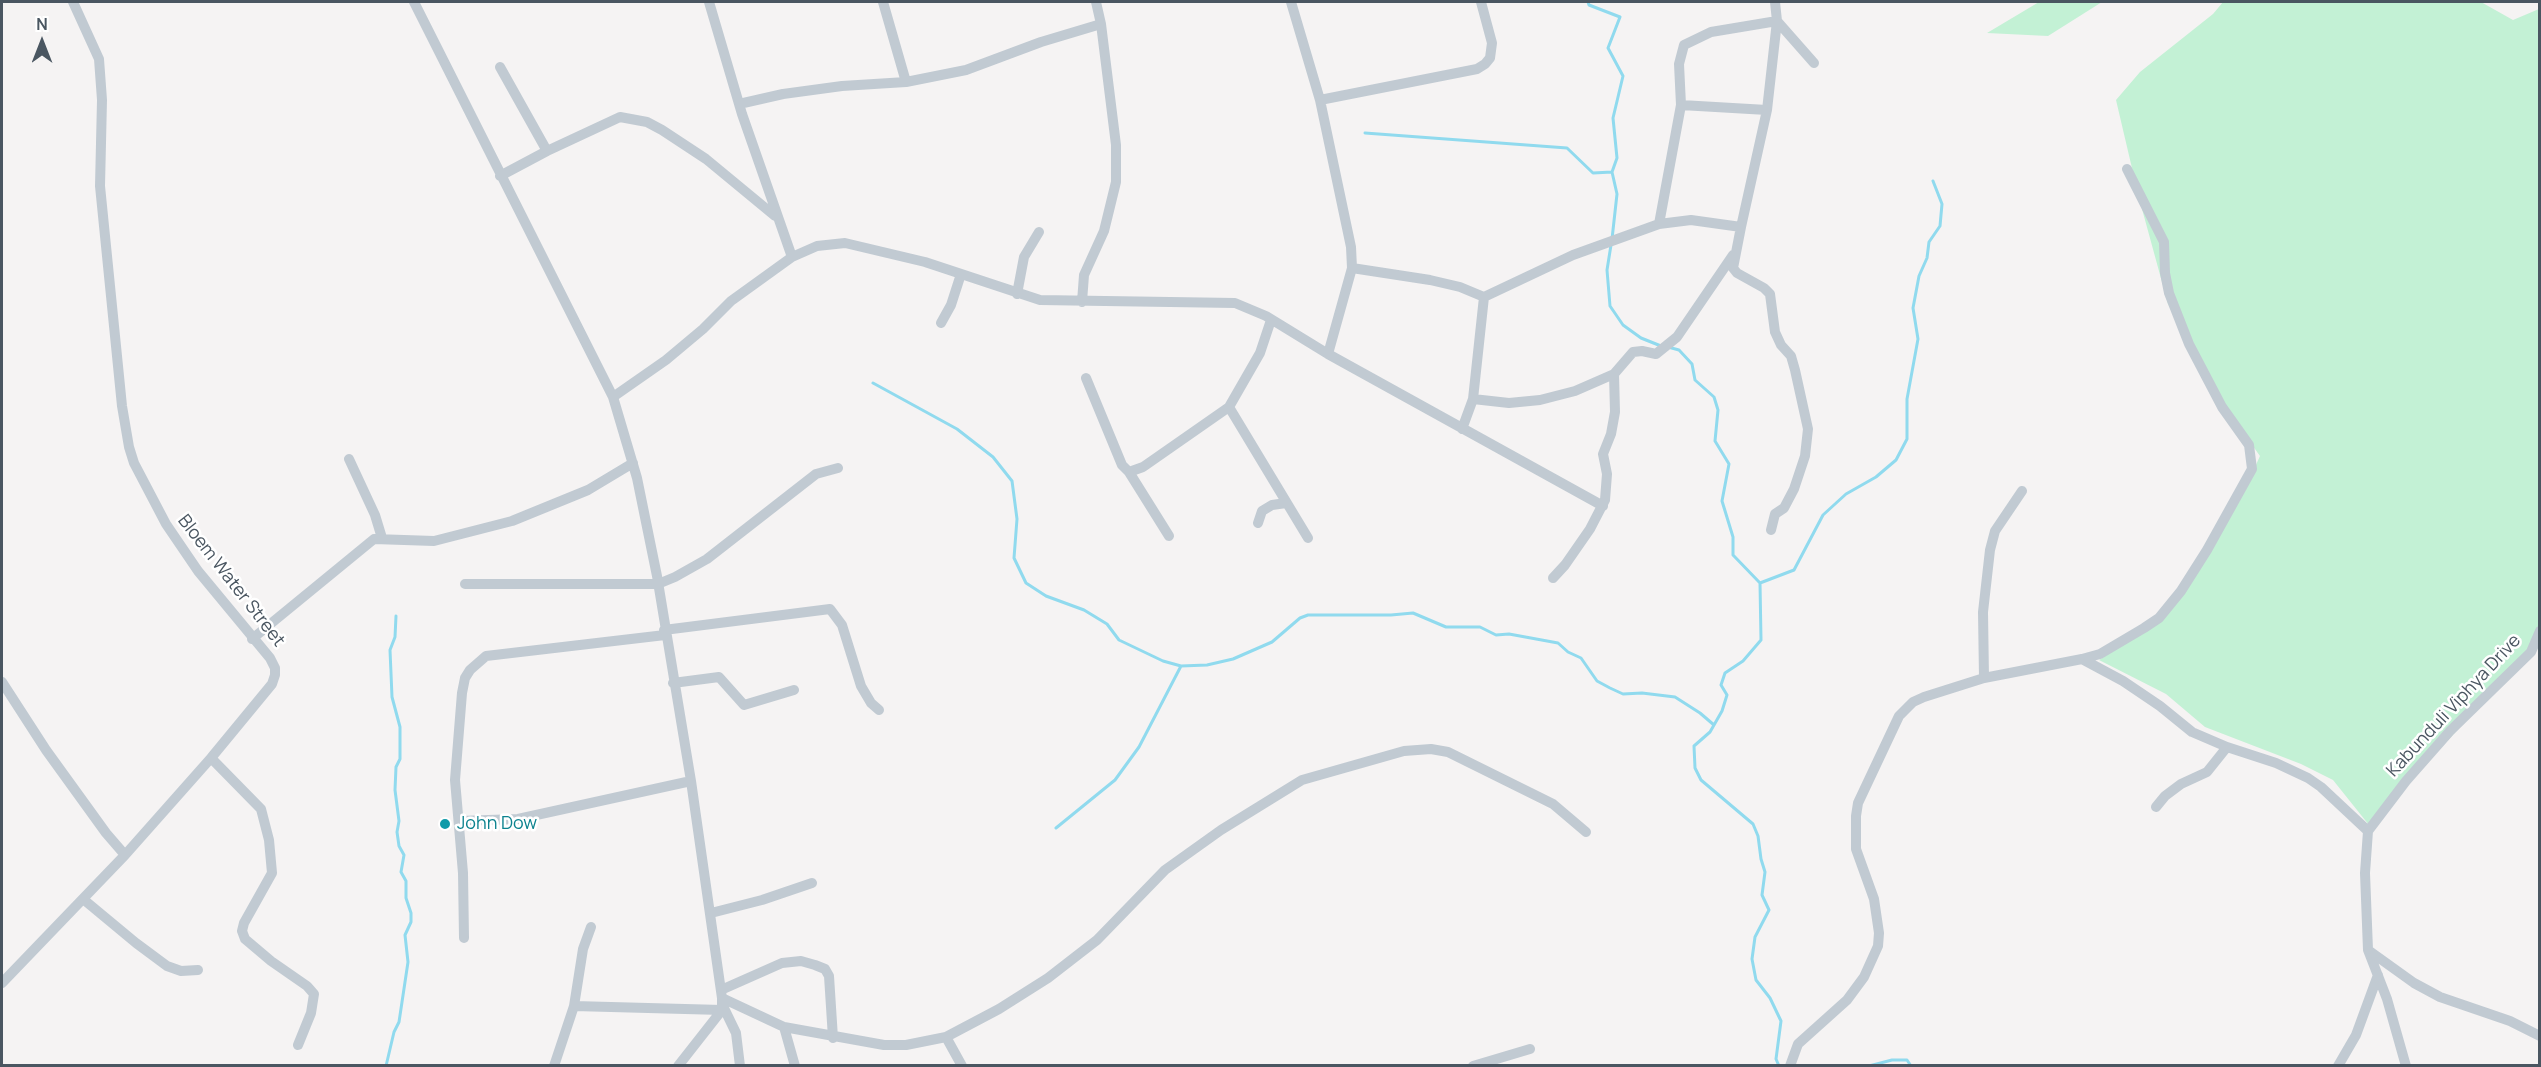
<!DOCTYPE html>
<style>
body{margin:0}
#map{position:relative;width:2541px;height:1067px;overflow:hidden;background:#f5f3f3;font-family:Manrope,sans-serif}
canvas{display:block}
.frame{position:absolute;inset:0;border:3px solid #4a5661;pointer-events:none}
.north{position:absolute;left:12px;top:12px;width:60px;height:60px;-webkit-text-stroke:4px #fff;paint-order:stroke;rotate:0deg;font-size:16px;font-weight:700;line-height:24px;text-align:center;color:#4a5661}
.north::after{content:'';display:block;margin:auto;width:21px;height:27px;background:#4a5661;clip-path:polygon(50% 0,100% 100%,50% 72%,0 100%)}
</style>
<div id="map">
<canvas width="2541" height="1067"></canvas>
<div class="frame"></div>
<div class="north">N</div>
</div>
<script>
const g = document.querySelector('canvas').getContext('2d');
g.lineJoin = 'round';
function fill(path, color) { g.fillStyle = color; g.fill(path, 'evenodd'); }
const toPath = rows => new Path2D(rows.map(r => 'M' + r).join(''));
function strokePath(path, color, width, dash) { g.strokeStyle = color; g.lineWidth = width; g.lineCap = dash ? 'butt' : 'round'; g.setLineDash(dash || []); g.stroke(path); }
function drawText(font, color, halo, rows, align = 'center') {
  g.font = font + ' Manrope,sans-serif'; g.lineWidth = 5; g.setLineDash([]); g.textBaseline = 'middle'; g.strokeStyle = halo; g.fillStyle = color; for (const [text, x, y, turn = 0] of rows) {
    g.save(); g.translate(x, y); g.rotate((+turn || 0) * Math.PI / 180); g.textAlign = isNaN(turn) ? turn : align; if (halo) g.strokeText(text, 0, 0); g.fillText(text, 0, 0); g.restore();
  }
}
fill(toPath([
 [2039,2,2102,2,2048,36,1987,33],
 [2223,2,2481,2,2513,20,2539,9,2540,625,2530,652,2369,825,2333,780,2301,764,2205,727,2166,694,2099,660,2163,619,2239,502,2260,456,2226,409,2168,304,2139,198,2116,100,2140,72,2213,14]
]), '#c3f1d5');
strokePath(toPath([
 [1588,2,1589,5,1620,17,1608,48,1623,76,1613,118,1617,158,1612,172,1617,194,1612,239],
 [1365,133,1567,148,1593,173,1612,172],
 [1611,245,1607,270,1610,306,1623,325,1641,338,1661,346],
 [1668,347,1679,350,1692,364,1695,380,1714,397,1718,410,1715,441,1729,464,1722,501,1733,537,1733,555,1760,583],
 [873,383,957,429,993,457,1012,481,1017,519,1014,558,1026,583,1046,596,1084,610,1107,624,1119,640,1163,661,1181,666,1207,665,1233,659,1272,642,1300,618,1308,615,1391,615,1413,613,1446,627,1480,627,1496,635,1509,634,1558,643,1568,652,1581,658,1597,681,1610,688,1623,694,1642,693,1675,697,1700,713,1714,725],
 [1056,828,1115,780,1139,747,1181,666],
 [386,1066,394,1032,399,1022,408,962,405,935,411,922,411,913,406,898,406,881,401,872,404,855,399,846,397,832,399,821,395,790,396,767,400,759,400,727,392,697,390,650,395,637,396,616],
 [1779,1066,1776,1059,1781,1021,1770,998,1756,980,1752,959,1755,937,1769,910,1762,895,1765,872,1761,859,1758,836,1753,824,1701,780,1695,768,1694,746,1710,732,1722,711,1727,695,1721,685,1725,673,1743,661,1761,640,1760,583,1794,570,1823,515,1846,494,1876,477,1896,460,1907,439,1907,399,1918,339,1913,308,1919,276,1927,258,1929,242,1940,226,1942,204,1933,181],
 [1869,1066,1892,1060,1907,1060,1911,1066]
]), '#90daee', 3);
strokePath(toPath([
 [414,2,613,397,637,478,657,576,691,781,722,998,722,1010,678,1066],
 [883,2,906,82],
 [1096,2,1101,24],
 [1291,2,1320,100,1351,247,1352,268,1328,354,1603,506],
 [1775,2,1777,21,1767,110,1741,227,1691,220,1659,224,1681,105,1679,64,1684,45,1711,32,1777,21],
 [1777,21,1814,63],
 [500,67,547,151],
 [1320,100,1477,69,1485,64,1490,58,1492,43,1481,2],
 [739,104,783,94,842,86,906,82,966,70,1041,42,1101,24,1116,145,1116,182,1104,231,1084,275,1082,302],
 [1681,105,1767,110],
 [500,176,547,151,620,117,647,122,662,130,706,159,775,216],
 [1741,227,1733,268,1737,273,1764,288,1770,294,1775,332,1781,345,1791,356,1795,370,1808,429,1805,456,1794,489,1784,508,1775,514,1771,530],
 [792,257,817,246,845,243,925,262,1040,300,1235,303,1266,316,1328,354],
 [1352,268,1430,280,1460,287,1484,297,1473,399,1462,429],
 [1017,294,1024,257,1039,232],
 [1484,297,1573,255,1659,224],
 [941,323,951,305,961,274],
 [1086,378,1122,465,1129,472,1169,536],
 [613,397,666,360,703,329,731,301,792,257,742,114,709,2],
 [1473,399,1509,403,1540,400,1575,391,1614,374,1633,352,1642,351,1656,354,1677,337,1733,255],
 [1229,407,1308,538],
 [349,459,375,515,382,538],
 [1129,472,1143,467,1229,407,1260,353,1271,320],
 [1258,523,1262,511,1272,505,1286,503],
 [1553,578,1565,565,1590,529,1605,500,1607,474,1603,454,1611,434,1615,412,1614,374],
 [465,584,658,584,675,577,707,559,816,474,838,468],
 [664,630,830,609,842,625,861,686,871,703,879,710],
 [252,639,374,539,434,541,512,521,588,490,633,463],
 [2082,659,2123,681,2160,706,2192,732,2227,747,2276,763,2308,778,2321,787,2368,831,2365,873,2368,950,2387,999,2406,1066],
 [1984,678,1983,612,1990,550,1995,531,2022,491],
 [2,682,46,750,106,833,125,855],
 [673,683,719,677,744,705,794,690],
 [211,758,261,809,269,840,272,873,244,923,242,931,245,939,271,961,307,986,314,994,311,1013,298,1045],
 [2156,807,2165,796,2181,784,2207,772,2227,747],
 [459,821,518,819,691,781],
 [2368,831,2406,781,2450,731,2531,652,2540,631],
 [83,899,136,943,167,966,181,971,198,970],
 [711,913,762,900,812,883],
 [464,938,463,873,455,780,462,693,465,678,470,670,486,656,665,635],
 [2368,950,2414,983,2440,997,2510,1021,2540,1036],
 [2,983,125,855,211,758,272,684,275,675,275,668,270,658,198,571,166,524,134,463,129,447,122,406,100,186,102,100,99,59,73,2],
 [721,990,782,963,801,961,815,965,825,969,829,976,833,1038],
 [722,998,784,1027,795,1066],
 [722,1004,736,1033,740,1066],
 [574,1006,583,949,591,927],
 [784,1027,884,1045,906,1045,946,1037,999,1009,1048,978,1097,940,1165,870,1221,830,1302,780,1404,751,1431,749,1448,752,1553,804,1586,832],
 [946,1037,962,1066],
 [554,1066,574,1006,722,1010],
 [1473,1066,1530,1049],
 [1790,1066,1798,1044,1847,1000,1864,977,1878,946,1879,933,1874,899,1856,849,1856,816,1858,803,1899,716,1913,702,1924,697,1984,678,2082,659,2100,654,2144,628,2159,618,2181,591,2207,550,2252,469,2249,445,2222,407,2189,344,2169,293,2165,273,2164,242,2127,169],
 [2338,1066,2356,1035,2378,975]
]), '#c1cad2', 10);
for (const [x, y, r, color] of [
 [445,824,6,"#0f9aa8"]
]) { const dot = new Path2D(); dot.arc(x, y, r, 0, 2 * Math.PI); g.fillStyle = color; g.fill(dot); strokePath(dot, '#fff', 2); }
drawText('18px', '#4a5661', '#fff', [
 ["Bloem Water Street",231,581,52],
 ["Kabunduli Viphya Drive",2454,706,-47]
]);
drawText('18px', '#0d838f', '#fff', [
 ["John Dow",457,824]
], 'left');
</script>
